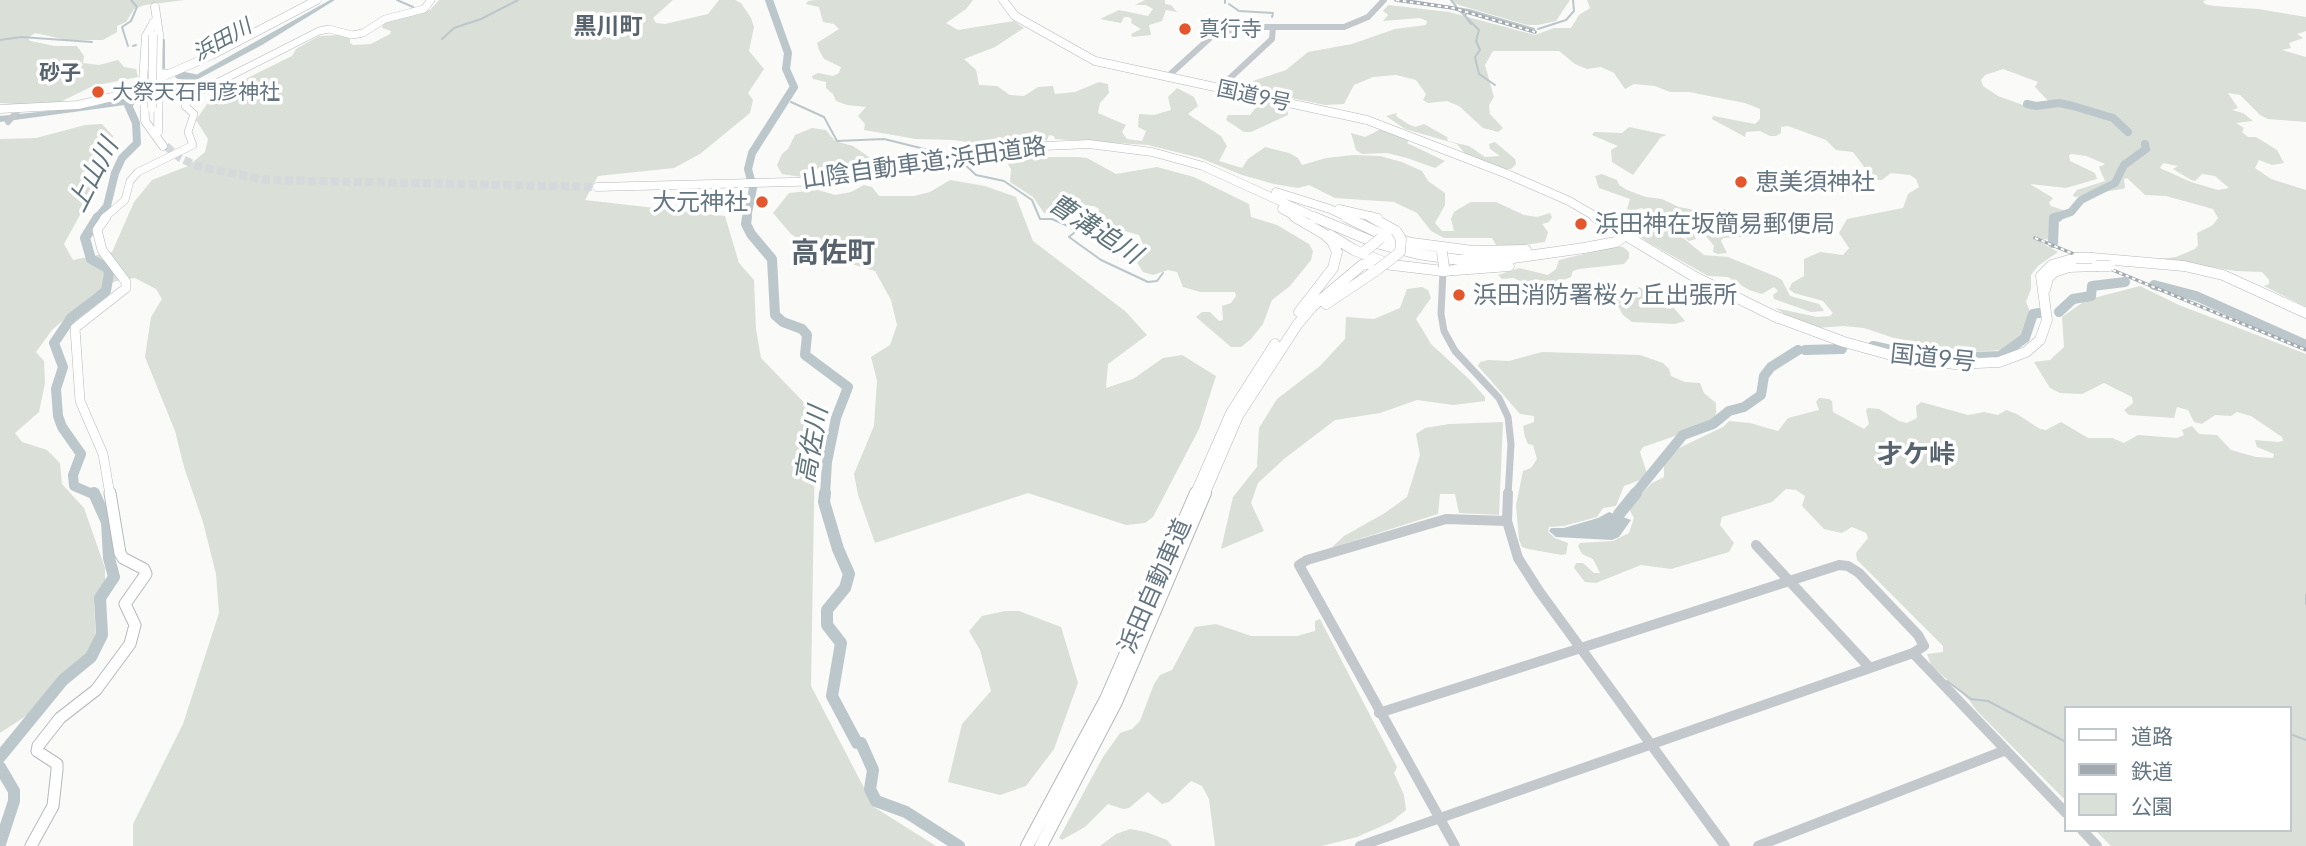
<!DOCTYPE html>
<meta charset="utf-8">
<style>
body{margin:0}
#map{position:relative;width:2306px;height:846px;overflow:hidden;background:#fafaf8;font-family:Lato,"Noto Sans JP",sans-serif}
canvas{display:block}
.legend{position:absolute;left:2064px;top:706px;width:228px;height:126px;box-sizing:border-box;background:#fff;border:2px solid #c1c8cd;margin:0;padding:9px 12px;list-style:none;font-size:21px;color:#657683}
.legend li{display:flex;align-items:center;gap:14px;height:35px}
.legend b{width:35px;border:2px solid #c1c8cd}
</style>
<div id="map">
<canvas width="2306" height="846"></canvas>
<ul class="legend">
<li><b style="height:9px;background:#fff"></b>道路</li>
<li><b style="height:9px;background:#a2aab0"></b>鉄道</li>
<li><b style="height:19px;background:#dadfd7"></b>公園</li>
</ul>
</div>
<script>
const g = document.querySelector('canvas').getContext('2d');
g.lineJoin = 'round';
function fill(path, color) { g.fillStyle = color; g.fill(path, 'evenodd'); }
const toPath = rows => new Path2D(rows.map(r => 'M' + r).join(''));
function strokePath(path, color, width, dash) { g.strokeStyle = color; g.lineWidth = width; g.lineCap = dash ? 'butt' : 'round'; g.setLineDash(dash || []); g.stroke(path); }
function drawText(font, color, halo, rows, align = 'center') {
  g.font = font + ' Lato,"Noto Sans JP",sans-serif'; g.lineWidth = 7; g.setLineDash([]); g.textBaseline = 'middle'; g.strokeStyle = halo; g.fillStyle = color; for (const [text, x, y, turn = 0] of rows) {
    g.save(); g.translate(x, y); g.rotate((+turn || 0) * Math.PI / 180); g.textAlign = isNaN(turn) ? turn : align; if (halo) g.strokeText(text, 0, 0); g.fillText(text, 0, 0); g.restore();
  }
}
fill(toPath([
 [0,0,185,0,145,5,134,9,126,22,117,26,117,32,103,40,67,40,35,33,28,38,30,41,55,46,77,46,84,56,83,63,99,65,118,60,124,67,136,69,138,77,93,86,56,104,27,105,0,103],
 [439,0,673,0,653,18,656,23,665,24,708,14,719,0,735,0,741,3,751,18,754,27,749,51,764,69,748,93,753,100,750,113,700,154,674,168,598,176,585,200,725,216,739,263,754,280,756,329,761,358,819,418,815,446,811,686,874,807,936,846,133,846,133,824,183,724,219,613,216,574,203,522,184,467,175,431,145,357,151,317,162,299,156,289,135,278,116,281,92,295,52,330,36,352,44,361,45,383,39,412,15,433,22,442,47,450,60,463,62,484,84,508,105,568,105,581,94,604,96,641,85,659,60,679,38,708,0,733,0,139,36,138,85,125,102,124,113,136,113,155,64,244,73,260,112,252,134,202,152,180,188,166,205,152,208,139,196,120,207,104,225,89,292,56,296,49,319,36,339,35,350,37,350,43,353,45,371,44,390,34,391,31,382,28,384,22,430,10],
 [816,0,973,0,966,9,946,23,958,30,1014,21,1024,28,995,47,964,59,976,70,979,85,997,86,1010,95,1024,96,1038,87,1053,86,1055,94,1075,92,1099,82,1108,84,1109,93,1100,103,1098,113,1126,125,1122,132,1127,139,1142,141,1146,131,1138,127,1139,114,1154,115,1171,110,1168,97,1177,88,1194,97,1198,106,1188,114,1221,136,1227,146,1219,161,1242,168,1248,159,1265,147,1289,153,1298,158,1302,165,1326,158,1354,155,1380,156,1402,162,1422,171,1428,181,1445,193,1445,205,1435,223,1442,231,1454,231,1451,219,1454,212,1462,207,1471,202,1496,202,1524,215,1537,217,1550,213,1552,217,1549,222,1542,224,1548,232,1545,242,1504,248,1496,245,1492,238,1444,238,1431,231,1417,213,1394,202,1335,198,1309,185,1298,188,1274,184,1242,175,1200,158,1148,145,1055,139,1054,136,1049,135,1047,140,986,145,954,140,916,139,864,130,865,124,858,116,866,107,847,105,836,101,833,94,826,88,826,82,813,79,812,76,818,73,833,76,839,73,841,67,824,59,819,50,817,43,839,29,834,24,823,22,819,7,806,4,808,1],
 [1145,0,1165,0,1165,4,1171,5,1177,12,1166,10,1162,21,1149,25,1151,35,1132,37,1131,34,1141,29,1131,23,1132,19,1128,17,1124,17,1121,23,1100,19,1119,10,1148,16,1153,9,1146,5,1135,5],
 [1450,0,1570,0,1556,21,1538,25,1527,25,1459,5],
 [1587,0,2207,0,2203,1,2205,4,2214,6,2258,9,2306,17,2306,31,2297,34,2303,38,2289,43,2291,48,2282,50,2306,57,2306,122,2268,119,2260,115,2240,95,2228,93,2238,108,2232,110,2243,113,2253,121,2236,123,2244,128,2242,132,2248,137,2256,137,2277,150,2284,163,2272,165,2259,160,2255,168,2271,179,2306,190,2306,307,2264,286,2269,284,2269,280,2262,272,2236,271,2159,259,2176,257,2195,249,2198,245,2197,233,2213,225,2218,218,2213,209,2166,196,2145,195,2127,178,2124,179,2125,188,2122,189,2074,197,2073,195,2077,190,2105,181,2099,167,2105,164,2086,156,2072,154,2069,155,2070,161,2095,173,2097,179,2066,188,2030,184,2053,198,2049,203,2051,206,2069,212,2052,218,2052,240,2033,238,2058,252,2038,266,2031,275,2031,289,2026,302,2029,309,2029,319,2022,335,2003,350,1972,352,1894,338,1864,328,1843,326,1816,328,1797,322,1775,308,1817,317,1830,316,1833,313,1823,301,1794,293,1789,289,1792,283,1804,276,1804,259,1820,252,1843,255,1849,248,1839,233,1847,219,1903,208,1908,194,1919,187,1916,179,1910,175,1891,173,1882,180,1874,180,1853,152,1836,150,1826,140,1788,126,1781,127,1781,133,1776,136,1770,136,1760,131,1746,132,1745,137,1712,119,1713,116,1755,124,1760,119,1760,109,1745,103,1689,92,1670,92,1655,86,1634,84,1625,89,1614,73,1601,67,1587,69,1575,64,1559,51,1493,51,1485,65,1494,97,1489,105,1490,114,1503,128,1498,132,1483,128,1459,106,1447,101,1428,103,1423,100,1426,94,1416,80,1396,75,1373,77,1354,85,1344,104,1325,105,1258,91,1253,81,1286,70,1308,52,1352,44,1395,29,1426,25,1427,21,1420,18,1383,21,1388,15,1383,11,1388,5,1449,12,1535,35,1554,28,1571,28,1579,15,1590,8],
 [2003,69,2038,82,2035,87,2052,105,2037,107,2023,105,1998,96,1983,86,1981,80,1985,75],
 [2163,163,2178,166,2173,169,2191,180,2195,181,2202,174,2215,176,2229,188,2218,190,2191,182,2160,168],
 [1266,102,1288,108,1288,115,1251,132,1244,132,1226,120,1228,115,1250,115,1259,104],
 [1397,113,1396,116,1408,124,1415,127,1424,124,1447,137,1448,141,1469,146,1485,157,1500,156,1490,149,1489,144,1495,142,1515,159,1516,164,1511,169,1500,169,1466,155,1457,144,1405,129,1386,116],
 [1629,127,1667,135,1661,137,1633,175,1612,162,1611,150,1618,146,1592,135,1594,132,1622,133],
 [812,128,826,130,835,141,853,146,869,157,873,161,873,169,808,178,782,174,777,165,782,154,788,149,795,135],
 [1383,128,1410,139,1407,143,1445,161,1435,168,1407,158,1387,153,1362,154,1356,150,1351,133,1365,137],
 [1026,157,1078,157,1087,158,1116,174,1157,167,1194,177,1249,204,1251,217,1277,225,1309,244,1313,251,1311,260,1290,286,1272,300,1263,324,1251,339,1241,347,1231,347,1196,317,1202,312,1210,312,1219,321,1223,320,1222,306,1231,303,1236,296,1235,292,1200,292,1183,287,1177,272,1168,270,1153,275,1143,272,1136,261,1145,249,1139,235,1121,230,1102,233,1095,239,1088,235,1088,228,1099,213,1099,209,1094,206,1085,206,1060,217,1044,213,1033,197,1010,182,1011,169,1006,161],
 [1602,174,1617,180,1619,185,1627,190,1646,197,1662,199,1679,207,1700,211,1724,209,1747,216,1763,216,1766,227,1760,232,1754,236,1723,238,1721,241,1727,253,1718,254,1713,252,1714,246,1705,235,1727,232,1719,223,1690,226,1696,239,1689,241,1655,213,1641,208,1636,210,1666,224,1704,255,1728,257,1777,277,1782,280,1790,296,1819,304,1824,311,1811,312,1774,299,1773,295,1778,291,1774,287,1762,294,1749,290,1728,277,1708,276,1648,242,1632,231,1645,219,1627,209,1630,199,1599,188,1595,176],
 [950,180,985,186,1016,197,1033,241,1125,311,1147,335,1108,364,1106,388,1133,379,1163,358,1182,355,1216,376,1199,429,1153,517,1145,523,1126,525,1028,493,875,543,858,495,854,474,874,426,877,381,871,357,890,345,897,325,891,300,875,271,825,256,791,234,773,213,789,193,818,190,835,195,851,192,864,185,872,187,879,196,914,196,930,192],
 [1617,246,1623,247,1629,252,1629,258,1624,264,1579,269,1573,271,1571,277,1566,279,1537,286,1528,286,1514,278,1502,279,1498,275,1519,268,1548,275,1556,269,1559,260],
 [2140,286,2179,305,2306,354,2306,846,2111,846,2095,830,2290,830,2290,708,2066,708,2066,801,1977,711,1969,700,1931,665,1927,654,1943,652,1943,646,1857,560,1856,553,1868,538,1866,533,1852,527,1842,533,1824,529,1805,509,1802,506,1805,496,1796,490,1786,489,1772,502,1722,517,1720,525,1734,543,1729,552,1671,569,1641,565,1596,583,1585,582,1574,568,1576,563,1583,563,1594,573,1600,573,1593,559,1582,554,1578,546,1580,543,1613,541,1629,533,1634,518,1630,511,1631,504,1652,483,1664,477,1664,464,1679,448,1723,427,1729,421,1750,423,1778,431,1788,418,1819,410,1816,402,1819,398,1829,399,1832,401,1833,412,1864,429,1869,424,1866,410,1868,408,1879,409,1899,421,1907,423,1917,418,1916,406,1921,402,1968,415,1984,412,1998,415,2006,410,2017,414,2040,429,2046,430,2061,422,2088,438,2112,438,2124,443,2138,435,2177,438,2184,435,2182,430,2192,426,2199,434,2217,435,2231,450,2256,457,2273,458,2274,454,2257,447,2255,440,2278,442,2283,441,2282,437,2251,416,2237,412,2231,416,2215,415,2202,424,2194,422,2188,410,2177,407,2174,418,2129,415,2124,410,2133,403,2132,397,2104,383,2082,394,2060,393,2050,388,2034,362,2050,360,2064,347,2062,317,2086,300],
 [1422,287,1428,290,1431,298,1416,319,1431,344,1469,379,1485,397,1485,401,1453,405,1417,400,1380,413,1335,420,1284,459,1258,483,1251,503,1264,531,1221,549,1233,497,1257,467,1259,428,1277,399,1320,366,1345,339,1346,317,1374,319,1400,308,1407,289],
 [1639,287,1659,298,1672,301,1673,307,1685,321,1675,324,1632,322,1623,315,1614,299,1624,298],
 [1542,352,1640,355,1663,363,1669,369,1671,376,1685,382,1700,383,1704,393,1716,403,1716,415,1707,425,1643,447,1640,452,1647,473,1645,478,1624,486,1616,506,1603,508,1597,517,1564,526,1549,527,1548,532,1555,538,1568,543,1566,554,1562,555,1528,549,1522,547,1519,540,1516,505,1523,471,1531,468,1537,459,1533,445,1528,444,1525,437,1523,426,1534,422,1534,416,1520,414,1478,366,1480,362,1488,360,1509,361],
 [1503,422,1499,515,1459,513,1455,494,1440,494,1438,514,1331,548,1344,536,1385,513,1407,497,1420,455,1416,434,1425,428,1449,424],
 [1005,611,1019,611,1061,627,1078,683,1054,749,1026,786,1000,795,948,782,962,724,991,691,980,650,969,631,982,616],
 [1320,619,1397,767,1394,773,1404,795,1406,810,1391,822,1357,837,1322,846,1215,846,1209,799,1202,786,1191,781,1169,802,1162,804,1148,792,1129,808,1123,809,1108,804,1085,827,1062,840,1059,838,1103,757,1120,733,1132,729,1140,721,1154,684,1160,675,1172,670,1195,627,1216,624,1251,636,1297,636,1315,631,1315,621],
 [1130,829,1146,832,1167,840,1172,846,1100,846,1116,834]
]), '#dadfd7');
fill(toPath([
 [330,0,335,0,262,45,183,87,133,103,130,107,132,114,125,105,0,122,0,116,95,106,139,93,169,90],
 [1609,512,1631,520,1619,537,1612,540,1556,537,1549,531,1551,528,1564,528,1598,518]
]), '#bbc7cb');
strokePath(toPath([
 [397,0,413,7],
 [1225,0,1225,3],
 [1407,0,1469,10,1534,29],
 [1451,0,1456,6],
 [1229,4,1239,11,1273,13,1272,17],
 [1460,11,1479,30,1476,41,1480,50,1475,57,1479,74,1495,85],
 [1467,13,1465,16,1471,24],
 [1538,29,1566,20,1574,11,1573,0],
 [442,39,454,28,481,19,518,0],
 [0,40,21,37,92,42],
 [164,40,164,68],
 [128,46,122,27,131,21,137,7,131,0],
 [133,46,136,45],
 [791,102,824,117,837,141,884,139,949,155],
 [961,161,976,175,1004,181,1032,200,1040,219,1052,219,1070,227,1075,232,1069,237,1101,260,1148,282,1157,281,1163,273],
 [2306,595,2306,604],
 [1947,681,1971,699,1988,701,2066,742],
 [2290,734,2306,740]
]), '#bbc7cb', 2);
strokePath(toPath([
 [179,75,194,78],
 [2027,104,2036,106,2059,103,2073,106,2113,118,2128,132],
 [97,218,107,206,115,173,122,158,137,143,136,123,128,105,130,103],
 [747,218,753,188,748,169,752,153,794,87,786,69,788,53,769,0],
 [2054,218,2071,212,2081,200,2115,183,2124,165,2146,149,2145,144]
]), '#bbc7cb', 8);
strokePath(toPath([
 [747,217,746,224,751,234,772,259,775,315,783,322,802,329,807,335,805,355,848,387,836,418,827,462,825,495],
 [2053,243,2054,218,2058,217],
 [2154,285,2196,296,2306,345],
 [2059,312,2073,299,2091,296,2092,286,2125,282],
 [1873,346,1909,354,1949,358,2000,356,2025,338,2033,314,2039,313],
 [1805,350,1842,349],
 [95,495,74,486,73,475,81,454,62,427,58,416,56,389,63,367,54,343,71,318,106,291,109,273,107,268,91,259,85,238,98,217],
 [1634,495,1683,435,1713,424,1729,411,1744,407,1761,395,1764,376,1771,367,1798,350]
]), '#bbc7cb', 10);
strokePath(toPath([
 [825,493,824,502,838,549,849,574,845,588,827,610,827,625,841,643,832,696,857,743,861,743,873,770,870,789,876,801,906,812,959,846],
 [1619,514,1636,493],
 [0,757,63,680,91,657,102,635,100,598,114,577,109,558,107,522,94,493],
 [0,767,14,791,14,801,0,844]
]), '#bbc7cb', 12);
strokePath(toPath([
 [166,146,180,158,197,166,267,180,597,187]
]), '#d5d9db', 8, [8, 3.5]);
const majorFar2 = toPath([
 [104,218,125,200,130,181,138,172,193,145,188,132,194,114,185,106,191,96,319,31,329,29,352,35,363,33,385,19,424,9,431,0]
]);
const majorFar1 = toPath([
 [106,217,97,230,102,250,126,282,126,288,75,328,80,401,103,454,110,495]
]);
const major = toPath([
 [31,846,53,806,57,770,57,764,37,751,38,746,60,718,96,690,130,644,135,625,125,604,146,574,144,569,123,558,120,553,110,493]
]);
const highwayFar2 = toPath([
 [1003,0,1015,16,1095,61,1367,120,1507,174,1569,201,1598,218],
 [155,7,159,34,158,73,169,74],
 [155,81,159,80,158,132],
 [136,89,143,82,146,36,154,22],
 [133,91,144,93,145,121,163,146],
 [0,109,78,105,121,95,212,55,317,0],
 [597,187,830,181,881,174,999,148,1089,144,1152,152,1203,166,1317,218],
 [1276,192,1330,209,1349,218],
 [1282,209,1298,218],
 [1339,209,1378,218]
]);
const highwayFar1 = toPath([
 [1295,217,1324,234,1332,241,1337,252,1333,268,1299,312],
 [1314,217,1376,243,1418,254,1459,260,1499,260,1584,248,1616,242,1622,238],
 [1346,217,1383,235,1412,243,1473,251,1526,250],
 [1371,217,1396,231],
 [1595,217,1695,277,1778,318],
 [1330,235,1354,250,1381,261],
 [2092,258,2184,266,2223,275,2306,313],
 [2045,290,2048,278,2054,272,2069,267,2096,266],
 [1326,304,1377,270],
 [1774,316,1844,342,1895,356,1955,364,1999,362,2026,352,2040,340,2047,320,2041,276,2052,265,2076,258],
 [1195,495,1231,413,1275,344],
 [1204,495,1238,416,1297,325,1312,307,1362,265,1376,263,1443,271,1509,266]
]);
const highway = toPath([
 [1027,846,1106,699,1196,493],
 [1041,846,1116,702,1205,493]
]);
strokePath(majorFar2, '#b5babe', 8);
strokePath(majorFar1, '#b5babe', 10);
strokePath(major, '#b5babe', 13);
strokePath(highwayFar2, '#b4b9bd', 9);
strokePath(highwayFar1, '#b4b9bd', 11);
strokePath(highway, '#b4b9bd', 14);
strokePath(toPath([
 [1166,78,1210,38,1223,32,1250,27,1344,27,1368,17,1384,0],
 [1229,79,1272,39,1273,27],
 [8,122,20,108]
]), '#c3c8cc', 6);
strokePath(toPath([
 [1443,271,1441,314,1444,331,1455,351,1499,398,1508,417,1511,444,1508,495]
]), '#c3c8cc', 7);
strokePath(toPath([
 [1508,493,1507,521,1518,558,1539,591,1725,846],
 [1756,545,1870,668],
 [1913,653,2066,813],
 [2082,830,2097,846],
 [1360,846,1913,653,1924,646,1918,635,1859,573,1848,566,1839,565,1379,713],
 [1455,846,1299,565,1307,560,1446,519,1507,521],
 [1758,846,2006,750]
]), '#c3c8cc', 10);
strokePath(majorFar2, '#fff', 7);
strokePath(majorFar1, '#fff', 9);
strokePath(major, '#fff', 11);
strokePath(highwayFar2, '#fff', 8);
strokePath(highwayFar1, '#fff', 10);
strokePath(highway, '#fff', 12);
const rail = toPath([
 [1396,0,1453,8,1535,32],
 [2035,238,2306,350]
]);
strokePath(rail, '#a2aab0', 3.5);
strokePath(rail, '#fff', 2, [3.5]);
const highwayBridgeFar1 = toPath([
 [152,108,153,35]
]);
const highwayBridge = toPath([
 [1365,251,1381,238],
 [1442,252,1444,267],
 [2076,258,2092,258],
 [2096,266,2110,266],
 [1377,270,1400,252,1401,239,1396,231]
]);
strokePath(highwayBridgeFar1, '#b4b9bd', 9, []);
strokePath(highwayBridge, '#b4b9bd', 11, []);
strokePath(highwayBridgeFar1, '#fff', 8);
strokePath(highwayBridge, '#fff', 10);
for (const [x, y, r, color] of [
 [1185,29,7,"#e4572e"],
 [98,92,7,"#e4572e"],
 [1741,182,7,"#e4572e"],
 [762,202,7,"#e4572e"],
 [1581,224,7,"#e4572e"],
 [1459,295,7,"#e4572e"]
]) { const dot = new Path2D(); dot.arc(x, y, r, 0, 2 * Math.PI); g.fillStyle = color; g.fill(dot); strokePath(dot, '#fff', 2.5); }
drawText('21px', '#657683', '#fff', [
 ["真行寺",1199,29],
 ["大祭天石門彦神社",112,92]
], 'left');
drawText('italic 21px', '#60757c', '#fff', [
 ["浜田川",222,40,-29]
]);
drawText('bold 21px', '#57646e', '#fff', [
 ["砂子",60,73]
]);
drawText('21px', '#657683', '#fff', [
 ["国道9号",1254,96,12]
]);
drawText('bold 23px', '#57646e', '#fff', [
 ["黒川町",608,27]
]);
drawText('24px', '#657683', '#fff', [
 ["山陰自動車道;浜田道路",924,163,-8],
 ["国道9号",1933,358,6],
 ["浜田自動車道",1155,586,-66]
]);
drawText('24px', '#657683', '#fff', [
 ["恵美須神社",1755,182],
 ["大元神社",748,202,"right"],
 ["浜田神在坂簡易郵便局",1595,224],
 ["浜田消防署桜ヶ丘出張所",1473,295]
], 'left');
drawText('italic 26px', '#60757c', '#fff', [
 ["上山川",93,175,-63],
 ["曹溝追川",1095,229,33],
 ["高佐川",812,445,-80]
]);
drawText('bold 26px', '#57646e', '#fff', [
 ["才ケ峠",1916,455]
]);
drawText('bold 28px', '#57646e', '#fff', [
 ["高佐町",833,253]
]);
</script>
